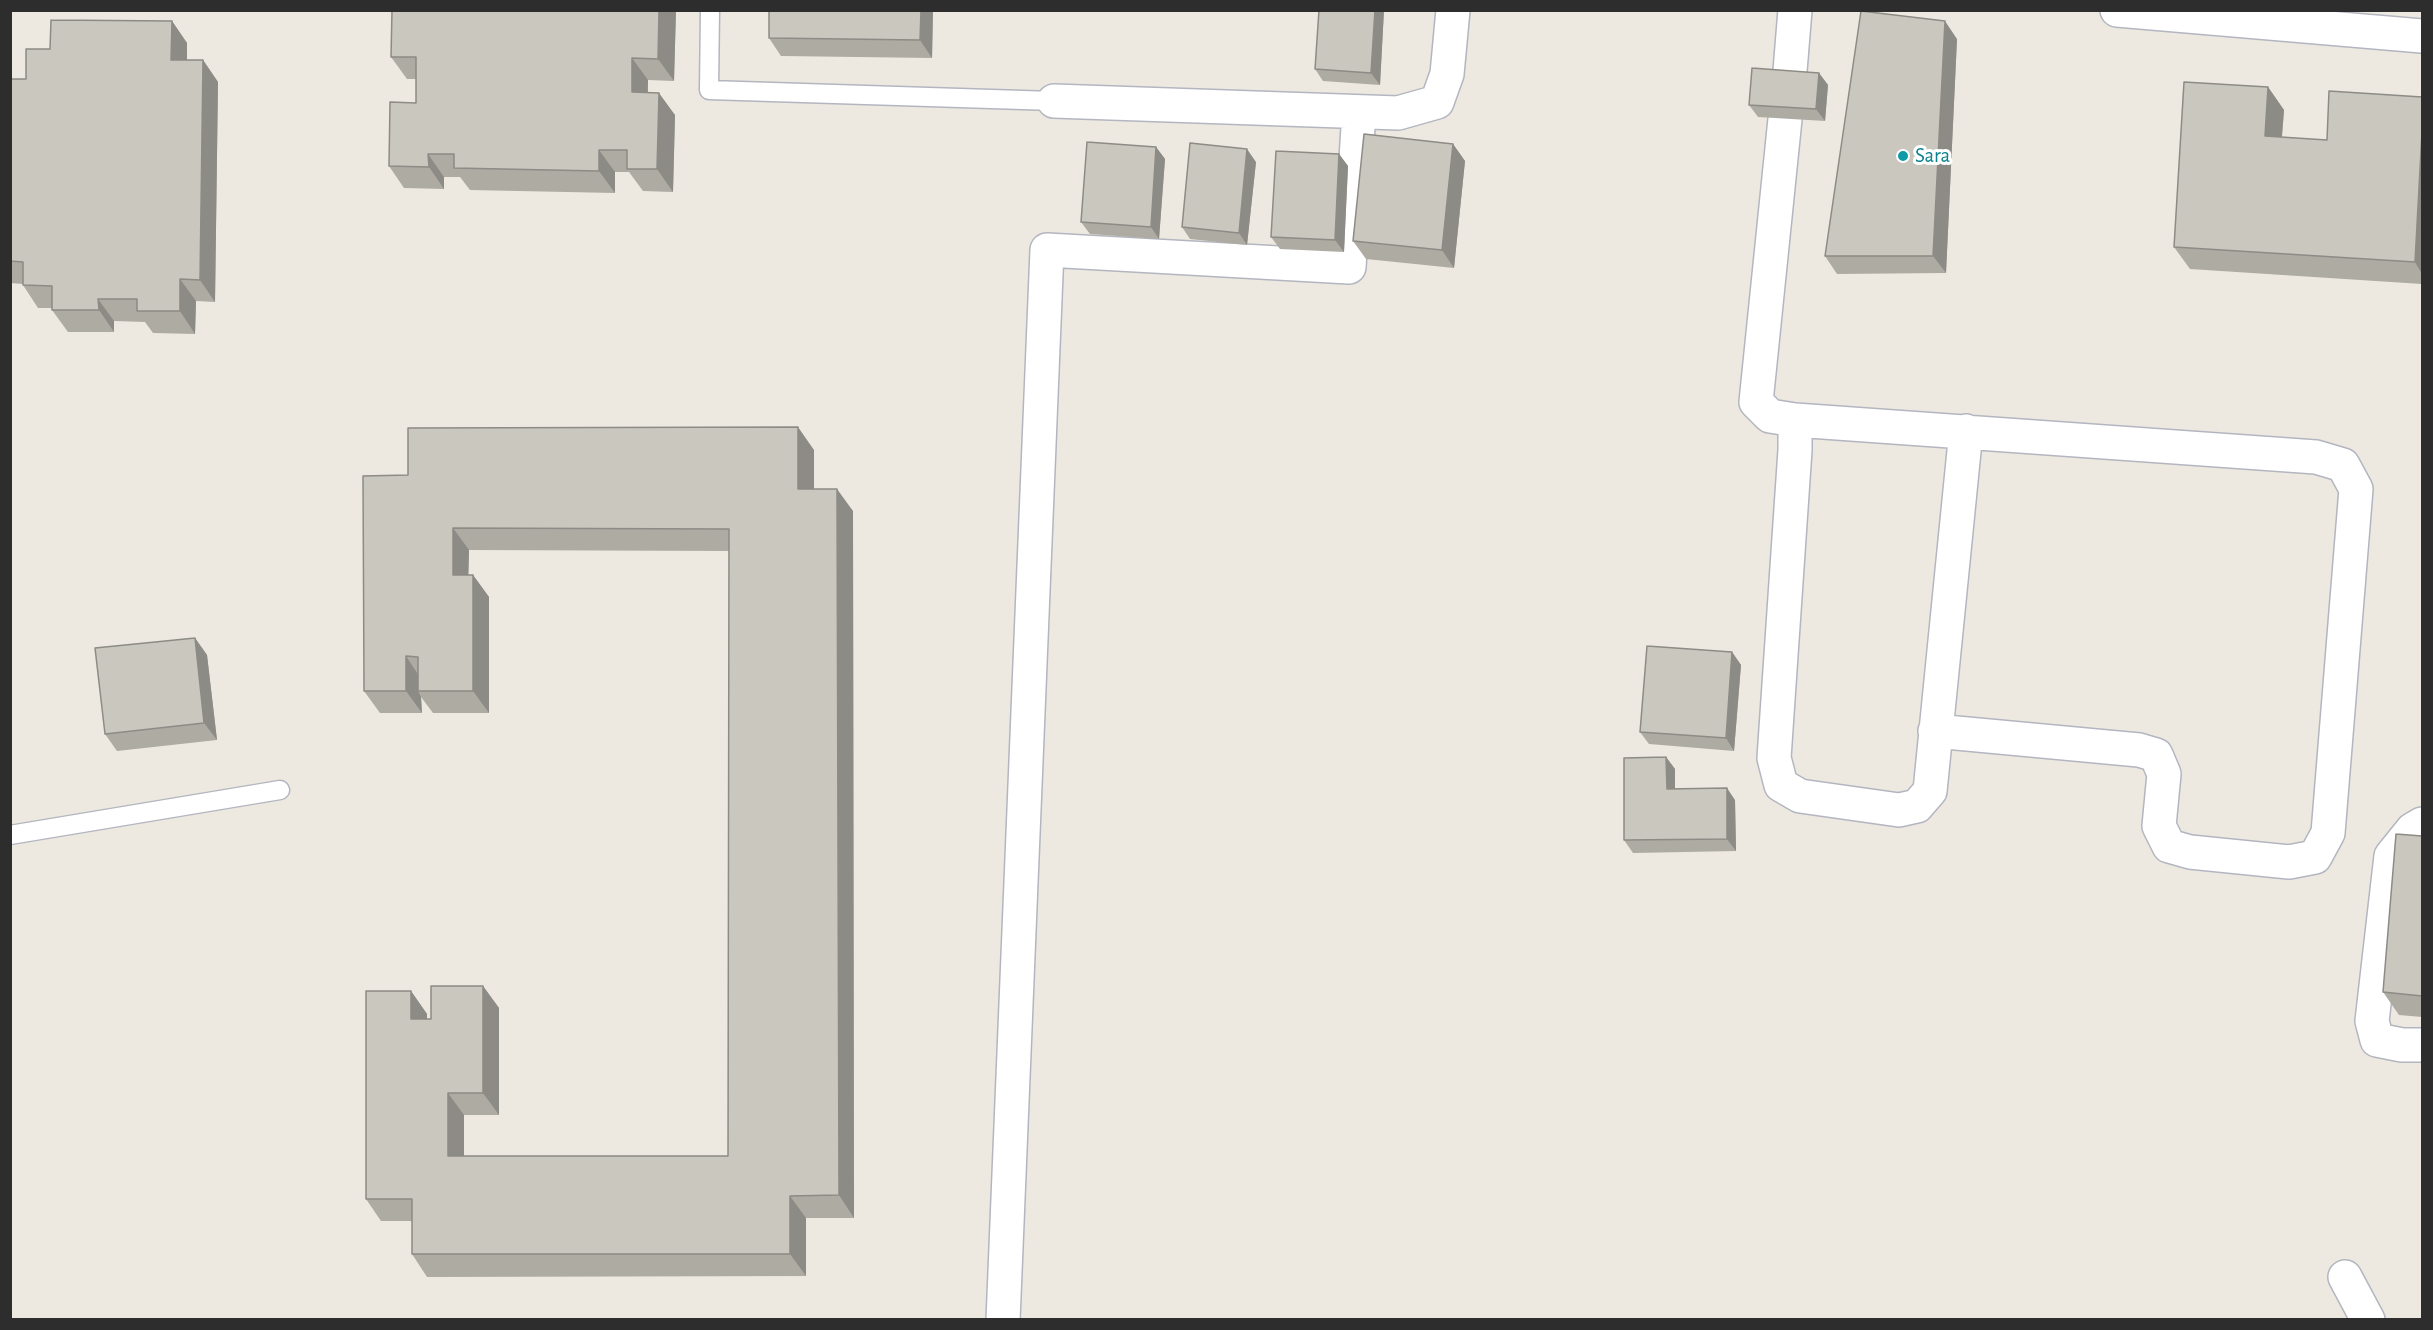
<!DOCTYPE html>
<style>
body{margin:0}
#map{position:relative;width:2433px;height:1330px;overflow:hidden;background:#eee9e0;font-family:"Alegreya Sans",sans-serif}
canvas{display:block}
.frame{position:absolute;inset:0;border:12px solid #2d2d2d;pointer-events:none}
</style>
<div id="map">
<canvas width="2433" height="1330"></canvas>
<div class="frame"></div>
</div>
<script>
const g = document.querySelector('canvas').getContext('2d');
g.lineJoin = 'round';
const toPath = rows => new Path2D(rows.map(r => 'M' + r).join(''));
function strokePath(path, color, width, dash) { g.strokeStyle = color; g.lineWidth = width; g.lineCap = dash ? 'butt' : 'round'; g.setLineDash(dash || []); g.stroke(path); }
function fill(path, color) { g.fillStyle = color; g.fill(path, 'evenodd'); }
function drawText(font, color, halo, rows, align = 'center') {
  g.font = font + ' "Alegreya Sans",sans-serif'; g.lineWidth = 6; g.setLineDash([]); g.textBaseline = 'middle'; g.strokeStyle = halo; g.fillStyle = color; for (const [text, x, y, turn = 0] of rows) {
    g.save(); g.translate(x, y); g.rotate((+turn || 0) * Math.PI / 180); g.textAlign = isNaN(turn) ? turn : align; if (halo) g.strokeText(text, 0, 0); g.fillText(text, 0, 0); g.restore();
  }
}
const service = toPath([
 [710,10,709,90,1054,101],
 [10,835,280,790]
]);
const minor = toPath([
 [2117,10,2422,36],
 [1789,83,1795,10],
 [1054,101,1398,113,1437,102,1447,74,1453,10],
 [1785,119,1756,402,1770,416,1795,420,1795,450,1774,758,1781,785,1800,796,1899,810,1917,806,1930,791,1966,431],
 [1795,420,2316,457,2343,465,2356,489,2328,833,2315,857,2289,862,2190,852,2169,846,2159,826,2164,774,2156,755,2139,750,1935,731],
 [2422,824,2412,830,2391,856,2372,1021,2377,1040,2402,1045,2422,1045],
 [2345,1277,2368,1320],
 [1003,1320,1047,250,1349,267,1359,112]
]);
strokePath(service, '#b3b6c0', 21);
strokePath(minor, '#b3b6c0', 36);
strokePath(service, '#fff', 18);
strokePath(minor, '#fff', 33);
fill(toPath([
 [676,10,674,81,648,80,648,93,675,115,673,192,643,191,629,172,615,172,615,193,470,190,460,177,444,177,444,189,404,188,389,166,416,103,416,79,407,79,391,57],
 [769,10,933,10,932,58,781,56,769,38],
 [1384,10,1380,85,1323,81,1315,69],
 [172,21,187,43,187,60,203,60,218,82,215,302,196,301,195,334,153,333,145,322,114,321,114,332,68,332,52,310,52,308,38,308,23,285,23,284,10,283,10,79,26,79,50,49],
 [1957,39,1946,273,1837,274,1825,256],
 [1819,73,1828,85,1825,121,1758,117,1749,105],
 [2268,87,2284,110,2282,137,2327,140,2422,97,2422,284,2190,269,2174,247],
 [1453,144,1465,161,1454,268,1366,259,1353,241],
 [1156,147,1165,159,1159,239,1090,234,1081,222],
 [1339,154,1348,166,1344,252,1280,249,1271,237],
 [1256,162,1247,245,1190,239,1182,227],
 [814,450,814,489,853,511,854,1218,806,1218,806,1276,427,1277,412,1254,412,1221,381,1221,366,1199,411,991,427,1014,427,1019,431,1019,483,986,499,1008,499,1115,464,1115,464,1156,728,1156,729,551,469,550,468,575,473,575,489,597,489,713,433,713,421,697,422,713,380,713,364,691,408,475],
 [195,638,207,655,217,740,117,751,105,734],
 [1732,652,1741,665,1734,751,1649,744,1640,732],
 [1666,757,1675,769,1675,789,1735,800,1736,851,1633,853,1624,840],
 [2422,836,2422,1017,2399,1015,2383,992]
]), '#aeaba3');
fill(toPath([
 [659,10,676,10,674,81,658,59],
 [921,10,933,10,932,58,920,40],
 [1375,10,1384,10,1380,85,1371,73],
 [172,21,187,43,187,82,171,60],
 [1945,21,1957,39,1946,273,1933,256],
 [632,58,648,80,647,115,632,92],
 [203,60,218,82,215,302,200,280],
 [1819,73,1828,85,1825,121,1816,109],
 [2268,87,2284,110,2280,159,2265,136],
 [659,93,675,115,673,192,657,169],
 [2422,132,2422,274,2415,262],
 [1453,144,1465,161,1454,268,1442,250],
 [1156,147,1165,159,1159,239,1151,227],
 [1247,149,1256,162,1247,245,1239,233],
 [599,150,615,172,615,193,599,171],
 [428,154,444,177,444,189,429,167],
 [1339,154,1348,166,1344,252,1335,240],
 [180,279,196,301,195,334,180,311],
 [98,299,114,321,114,332,99,310],
 [798,427,814,450,814,511,798,489],
 [837,489,853,511,854,1218,839,1195],
 [453,528,469,550,468,597,453,575],
 [473,575,489,597,489,713,473,691],
 [195,638,207,655,217,740,204,723],
 [1732,652,1741,665,1734,751,1726,738],
 [406,656,421,679,418,691,421,697,422,713,406,691],
 [1666,757,1675,769,1675,801,1667,789],
 [1727,788,1735,800,1736,851,1727,839],
 [483,986,499,1008,499,1115,483,1093],
 [411,991,427,1014,427,1041,411,1019],
 [448,1093,464,1115,464,1178,448,1156],
 [790,1196,806,1218,806,1276,790,1254]
]), '#8d8b85');
const building = toPath([
 [392,10,659,10,658,59,632,58,632,92,659,93,657,169,627,169,627,150,599,150,599,171,454,168,454,154,428,154,429,167,389,166,390,102,416,103,416,57,391,57,392,10],
 [769,10,921,10,920,40,769,38,769,10],
 [1319,10,1375,10,1371,73,1315,69,1319,10],
 [1861,11,1945,21,1933,256,1825,256,1861,11],
 [51,20,172,21,171,60,203,60,200,280,180,279,180,311,137,311,137,299,98,299,99,310,52,310,52,286,23,285,23,262,10,261,10,79,26,79,26,49,50,49,51,20],
 [1752,68,1819,73,1816,109,1749,105,1752,68],
 [2184,82,2268,87,2265,136,2327,140,2329,91,2422,97,2422,132,2415,262,2174,247,2184,82],
 [1364,134,1453,144,1442,250,1353,241,1364,134],
 [1087,142,1156,147,1151,227,1081,222,1087,142],
 [1190,143,1247,149,1239,233,1182,227,1190,143],
 [1276,151,1339,154,1335,240,1271,237,1276,151],
 [798,427,798,489,837,489,839,1195,790,1196,790,1254,412,1254,412,1199,366,1199,366,991,411,991,411,1019,431,1019,431,986,483,986,483,1093,448,1093,448,1156,728,1156,729,529,453,528,453,575,473,575,473,691,418,691,418,657,406,656,406,691,364,691,363,476,408,475,408,428,798,427],
 [195,638,204,723,105,734,95,648,195,638],
 [1647,646,1732,652,1726,738,1640,732,1647,646],
 [1666,757,1667,789,1727,788,1727,839,1624,840,1624,758,1666,757],
 [2396,834,2422,836,2422,996,2383,992,2396,834]
]);
fill(building, '#cac7be');
strokePath(building, '#8d8b85', 1.5);
for (const [x, y, r, color] of [
 [1903,156,6,"#0f9aa8"]
]) { const dot = new Path2D(); dot.arc(x, y, r, 0, 2 * Math.PI); g.fillStyle = color; g.fill(dot); strokePath(dot, '#fff', 2); }
drawText('21px', '#0d838f', '#fff', [
 ["Sara",1915,156]
], 'left');
</script>
